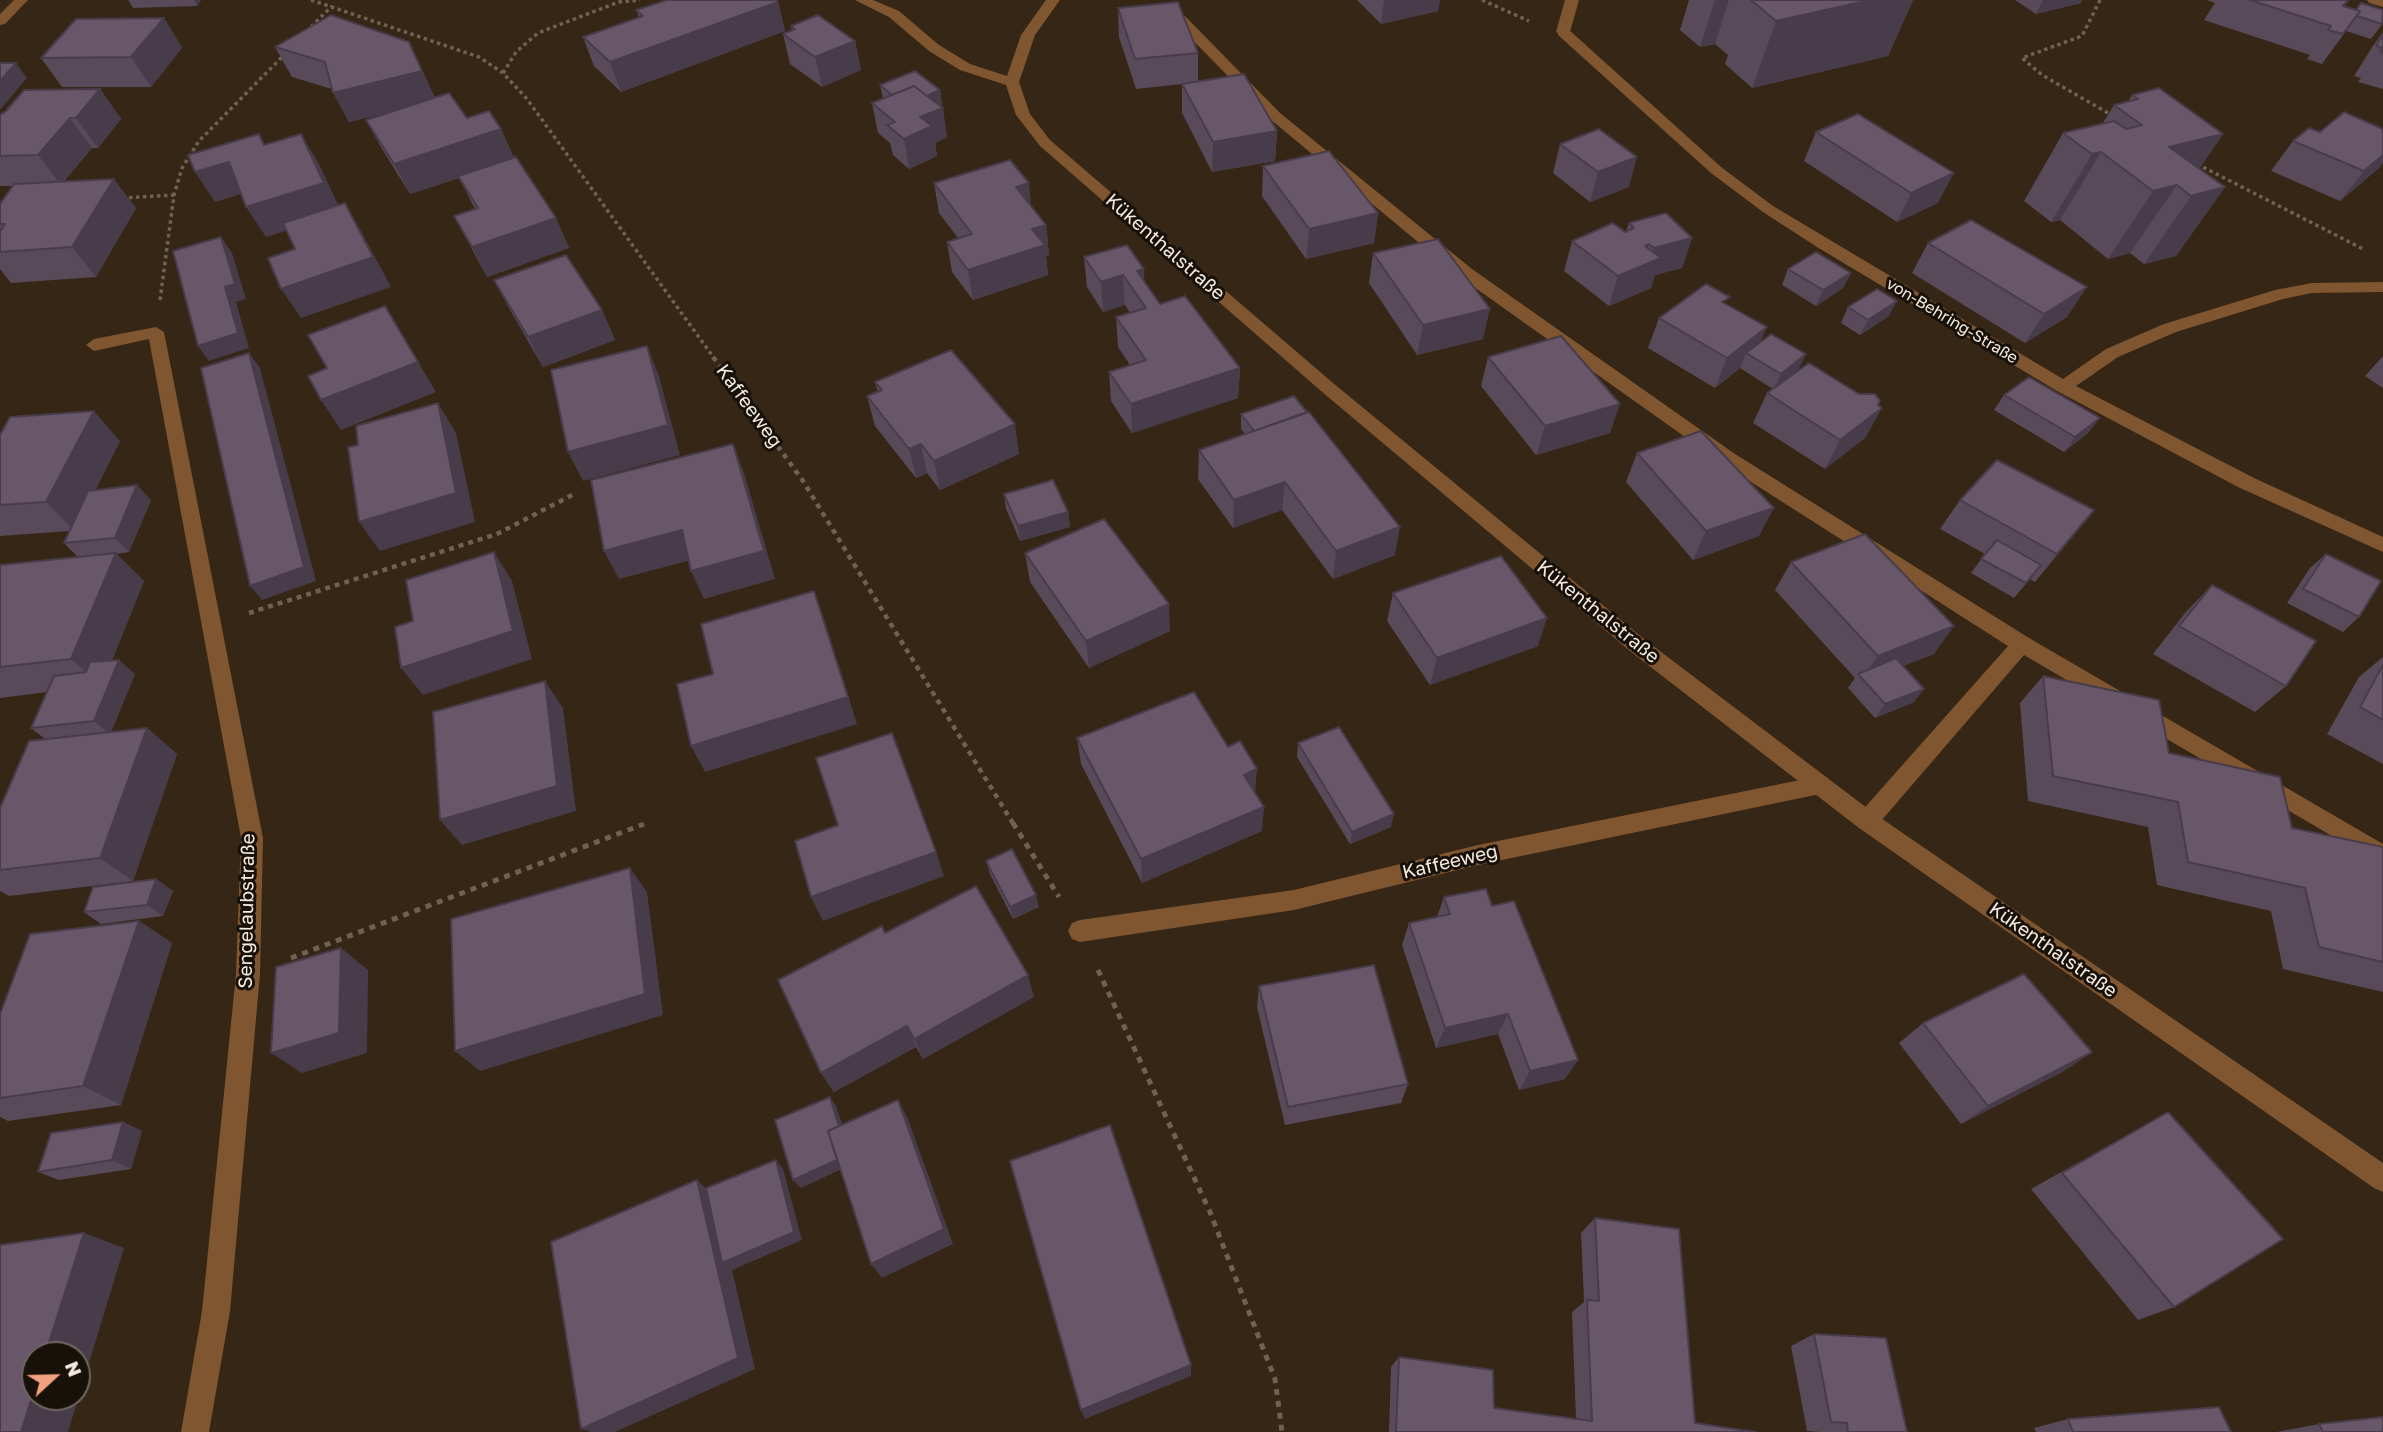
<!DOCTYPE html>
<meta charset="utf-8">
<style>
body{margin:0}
#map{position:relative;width:2383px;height:1432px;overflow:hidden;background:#352615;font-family:"Golos Text",sans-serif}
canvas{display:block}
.north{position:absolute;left:21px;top:1341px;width:70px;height:70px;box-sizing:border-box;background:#171109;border:2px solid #70685f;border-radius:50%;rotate:68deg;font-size:19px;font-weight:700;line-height:28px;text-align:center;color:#f5ebe0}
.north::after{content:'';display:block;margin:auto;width:24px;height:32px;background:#f2a080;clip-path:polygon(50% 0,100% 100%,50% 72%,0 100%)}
</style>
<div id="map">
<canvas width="2383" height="1432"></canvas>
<div class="north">N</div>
</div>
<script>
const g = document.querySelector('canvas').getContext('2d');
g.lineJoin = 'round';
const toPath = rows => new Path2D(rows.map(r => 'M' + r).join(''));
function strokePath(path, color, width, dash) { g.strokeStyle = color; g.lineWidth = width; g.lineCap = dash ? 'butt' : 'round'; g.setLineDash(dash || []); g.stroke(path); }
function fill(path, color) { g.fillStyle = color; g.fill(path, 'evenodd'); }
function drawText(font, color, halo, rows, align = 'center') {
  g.font = font + ' "Golos Text",sans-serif'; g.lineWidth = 6; g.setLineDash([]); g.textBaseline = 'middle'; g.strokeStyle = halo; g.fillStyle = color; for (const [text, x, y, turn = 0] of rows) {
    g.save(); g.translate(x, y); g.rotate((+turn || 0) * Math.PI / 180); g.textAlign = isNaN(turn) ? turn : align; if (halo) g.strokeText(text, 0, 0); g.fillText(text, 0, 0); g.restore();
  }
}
strokePath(toPath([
 [311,0,479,57,503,73,527,99,714,358],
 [1482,0,1529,21],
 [2100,0,2082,36,2022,58,2042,75,2113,116],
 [311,27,332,6],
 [503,73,516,52,538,33,619,2,640,0],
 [2197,164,2363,249],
 [122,198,174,195],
 [160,300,174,195,182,168,199,141,285,54]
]), '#706253', 3.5, [3.5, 3.5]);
strokePath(toPath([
 [713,357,803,481,1014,825],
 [249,613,497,534,576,493]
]), '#706253', 4.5, [5, 5]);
strokePath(toPath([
 [1013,823,1059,897],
 [291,958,644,824],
 [1098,970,1210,1212,1275,1379,1282,1432]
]), '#706253', 5, [6, 6]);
fill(toPath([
 [1565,0,1579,0,1570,32,1563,36,1556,32,1565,0],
 [1173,8,1178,9,1280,113,1472,269,1735,454,2029,638,2383,844,2383,866,2024,655,1875,828,1867,831,1859,828,1856,821,1859,814,2008,646,1723,464,1460,277,1270,119,1168,15,1168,9,1173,8],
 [1820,776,1828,778,1831,785,1828,792,1820,794,1478,865,1294,910,1080,942,1072,939,1068,931,1072,923,1080,920,1294,890,1478,845,1820,776]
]), '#805630');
fill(toPath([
 [14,0,28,0,5,24,0,25,0,14,14,0],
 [855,0,873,0,899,11,939,45,970,64,1007,76,1021,35,1046,0,1060,0,1035,35,1019,82,1030,114,1050,140,1333,383,1644,639,1875,814,2383,1163,2383,1192,2374,1188,1859,828,1630,651,1321,391,1040,146,1016,115,1006,85,960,70,929,51,889,17,855,0],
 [2367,0,2383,0,2383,7,2369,3,2367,0],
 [1563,28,1568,29,1721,167,1773,206,2063,379,2106,349,2164,324,2275,290,2312,283,2383,282,2383,292,2312,293,2283,299,2176,332,2118,357,2076,386,2254,478,2383,537,2383,552,2240,488,2057,391,1817,247,1763,212,1711,173,1558,35,1558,29,1563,28],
 [156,327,164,332,263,838,260,974,230,1311,209,1432,181,1432,202,1311,236,974,241,838,149,339,94,351,86,345,94,339,156,327]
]), '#805630');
fill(toPath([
 [128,0,201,0,197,6,133,8],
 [1357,0,1440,0,1438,11,1381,24],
 [1689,0,1913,0,1888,56,1752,88,1725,64,1728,55,1715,44,1700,47,1680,30],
 [2015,0,2082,0,2081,3,2036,14],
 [2207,0,2250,0,2343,6,2383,23,2371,39,2346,31,2322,64,2307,59,2310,55,2204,20,2215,3],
 [778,2,785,31,621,92,594,66,583,37,639,17,636,10],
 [1118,8,1198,53,1198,81,1277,131,1275,161,1212,172,1182,113,1182,84,1136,89,1119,37],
 [164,18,182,48,151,87,62,87,41,58],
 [791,26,855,41,861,70,822,87,790,64,783,34,792,31],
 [2383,32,2383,89,2358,82,2361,78,2354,76,2373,46],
 [409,42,435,98,467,118,501,129,514,158,556,218,569,248,487,277,454,216,475,209,459,178,410,194,382,149,366,120,385,113,349,122,332,89,292,77,275,47],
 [880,85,940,90,942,105,941,106,947,137,935,143,937,156,909,169,893,155,890,143,878,133,872,103,883,99],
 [100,89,121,119,98,148,92,148,64,181,136,208,96,277,11,283,0,269,0,204,13,186,0,186,0,115],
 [2132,95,2223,134,2199,169,2225,187,2176,256,2144,264,2130,253,2108,259,2060,220,2051,222,2024,201,2063,133,2103,123,2114,105,2128,102],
 [1816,132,1938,203,1897,222,1804,161],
 [2293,141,2380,167,2340,201,2271,171],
 [1560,144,1629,187,1590,202,1553,173],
 [1263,166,1378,213,1374,243,1306,259,1262,196],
 [934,183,1032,207,1046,225,1049,255,1046,256,1048,275,973,300,952,272,947,242,958,238,939,213],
 [1629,223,1692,238,1682,268,1655,275,1651,288,1609,306,1564,271,1572,241,1625,232,1626,231],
 [1928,243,2067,317,2025,343,1912,273],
 [1373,253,1483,339,1417,355,1369,283],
 [1084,257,1144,282,1160,304,1240,368,1238,398,1132,433,1111,401,1109,372,1130,365,1118,347,1116,317,1130,313,1125,305,1103,312,1087,287],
 [1788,269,1851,273,1843,288,1816,306,1782,285],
 [494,280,602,310,615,340,543,367,510,310],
 [1727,305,1760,342,1799,369,1783,382,1866,437,1825,469,1753,423,1767,393,1773,389,1740,368,1715,388,1648,348,1659,318],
 [1848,307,1889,316,1860,335,1841,323],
 [2383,356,2383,388,2365,376],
 [1488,357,1610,433,1536,455,1481,386],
 [875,382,1019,454,940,490,927,473,916,478,875,426,867,396,878,392],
 [2004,395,2088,433,2064,452,1994,410],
 [1241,414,1395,555,1333,579,1282,510,1233,528,1198,479,1199,450,1245,434,1241,429],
 [0,435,120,441,95,490,151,500,129,552,116,554,144,581,112,660,135,674,111,732,147,728,177,754,133,881,9,896,0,891,0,808,45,739,31,728,47,692,0,698,0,565,78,557,64,543,69,531,0,536],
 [1637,453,1759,536,1693,560,1626,482],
 [1004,494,1068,512,1070,527,1020,541,1006,509],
 [1960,500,2094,510,2035,582,2030,579,2014,598,1971,573,1985,554,1940,529],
 [1025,553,1170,631,1089,668,1030,582],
 [2326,554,2359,617,2343,632,2287,603,2310,568],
 [1791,562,1934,654,1903,666,1914,702,1875,718,1848,688,1855,678,1775,590],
 [2212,585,2286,686,2255,712,2153,654,2185,613],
 [1393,593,1538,646,1430,685,1387,621],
 [2383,657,2383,764,2327,734,2359,677],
 [2043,676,2292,828,2383,847,2383,992,2283,969,2271,911,2157,885,2148,827,2028,801,2020,703],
 [1077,738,1255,793,1262,831,1142,883,1081,764],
 [1298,743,1391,827,1350,844,1297,757],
 [986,861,1039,907,1013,919,990,874],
 [156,879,173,891,163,916,101,924,84,912],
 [1444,897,1492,906,1565,1079,1519,1090,1498,1034,1436,1048,1402,945,1409,923,1437,917],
 [139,921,172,943,121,1105,8,1121,0,1117,0,1014],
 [885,933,1034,997,923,1059,916,1047,834,1092,821,1073],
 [1259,986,1408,1084,1401,1103,1285,1125,1257,1007],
 [1923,1023,2092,1052,2062,1072,1961,1124,1899,1043],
 [2168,1112,2174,1307,2138,1320,2031,1189],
 [123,1122,142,1131,131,1169,59,1180,38,1172],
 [1595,1218,1695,1423,1755,1432,1389,1432,1391,1367,1399,1357,1494,1408,1576,1419,1572,1312,1584,1302,1581,1233],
 [1814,1334,1907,1432,1821,1432,1807,1431,1791,1346],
 [2068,1419,2231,1432,2036,1432,2034,1428],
 [2319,1424,2383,1432,2277,1432]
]), '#594a5a');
fill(toPath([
 [194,0,201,0,197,6],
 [1384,0,1440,0,1438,11,1381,24],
 [1715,0,1729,0,1715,44,1700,47],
 [1870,0,1913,0,1888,56,1752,88,1776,21],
 [2043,0,2082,0,2081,3,2036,14],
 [778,2,785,31,621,92,610,62],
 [164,18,182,48,151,87,131,57],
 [855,41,861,70,822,87,815,57],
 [409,42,436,101,349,122,333,93],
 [16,63,27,78,0,110,0,81],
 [100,89,121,119,98,148,76,118],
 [940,90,942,105,908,120,905,105],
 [943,108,947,137,935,143,937,156,909,169,904,139,920,117],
 [70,118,92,148,61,185,38,155],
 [501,129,514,159,410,194,394,164],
 [1277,131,1275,161,1212,172,1213,142],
 [301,134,319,164,342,213,266,237,246,207],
 [2223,134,2184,191,2177,185,2130,253,2108,259,2153,191,2169,147],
 [2101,152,2060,220,2051,222,2092,154],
 [2383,155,2383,163,2380,167,2340,201,2364,171],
 [1637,157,1629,187,1590,202,1598,172],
 [229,162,248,192,215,202,195,172],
 [1954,173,1938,203,1897,222,1911,193],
 [114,179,136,208,96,277,72,247],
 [1029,183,1032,213,1016,187],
 [2225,187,2176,256,2144,264,2191,196],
 [345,203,362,233,391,287,301,318,281,289],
 [1378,213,1374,243,1306,259,1309,229],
 [556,218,569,248,487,277,472,247],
 [1046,225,1049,255,1046,256,1048,275,973,300,968,270,1032,229],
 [221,237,232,253,246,299,236,302,249,348,209,361,198,346,225,287],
 [1692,238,1682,268,1655,275,1651,288,1609,306,1618,276,1645,246,1649,244,1642,266,1649,263,1654,248],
 [1144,269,1145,299,1137,271],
 [1851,273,1843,288,1816,306,1823,290],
 [1123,275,1125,305,1103,312,1101,282],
 [2087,287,2067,317,2025,343,2044,314],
 [1897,301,1889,316,1860,335,1868,320],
 [385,306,436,392,341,430,321,400],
 [1490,309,1483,339,1417,355,1423,325],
 [602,310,615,340,543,367,528,337],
 [1767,327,1754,357,1746,353,1740,368,1715,388,1727,358],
 [647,346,659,376,680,455,583,481,568,452],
 [249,353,260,368,316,581,262,600,250,586],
 [1806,354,1799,369,1774,389,1781,374],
 [1240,368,1238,398,1132,433,1131,404],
 [438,403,456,433,475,522,380,551,359,522],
 [1620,404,1610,433,1536,455,1545,426],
 [1882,408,1866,437,1825,469,1840,440],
 [94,411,120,441,75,531,46,502],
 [2100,418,2088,433,2064,452,2075,437],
 [1015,424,1019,454,940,490,934,461],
 [733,444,744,473,775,579,704,599,691,571],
 [921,444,927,473,916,478,909,449],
 [1285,482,1282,510,1233,528,1234,500],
 [137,485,151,500,129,552,115,538],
 [1774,508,1759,536,1693,560,1706,531],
 [2094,510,2071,539,2035,582,2057,554],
 [1068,512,1070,527,1020,541,1018,526],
 [1400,527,1395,555,1333,579,1336,551],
 [682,530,695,559,619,579,604,551],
 [494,552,512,581,532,659,423,695,401,668],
 [116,553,144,581,102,686,71,659],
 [814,591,824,619,857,724,705,772,691,746],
 [1169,604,1170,631,1089,668,1086,641],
 [1547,618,1538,646,1430,685,1437,658],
 [1954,626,1934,654,1865,681,1862,679,1878,656],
 [119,660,135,674,110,734,94,721],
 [545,681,563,708,576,811,462,845,440,820],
 [1924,689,1914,702,1875,718,1885,704],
 [147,728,177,754,133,881,100,858],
 [1257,769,1255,795,1244,775],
 [1264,807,1262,831,1142,883,1141,859],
 [1394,814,1391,827,1350,844,1352,832],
 [936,852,944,876,823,921,811,897],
 [630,868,647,892,663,1015,480,1071,455,1051],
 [156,879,173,891,163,916,147,905],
 [1036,895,1039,907,1013,919,1010,907],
 [139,921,172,943,121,1105,83,1086],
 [341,948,368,970,367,1053,302,1073,271,1053],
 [1028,975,1034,997,923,1059,914,1039],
 [1508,1014,1498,1034,1436,1048,1445,1028],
 [907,1026,916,1047,834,1092,821,1073],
 [2092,1052,2062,1072,1961,1124,1988,1106],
 [1578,1060,1565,1079,1519,1090,1530,1071],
 [830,1097,836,1106,849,1145,846,1167,801,1188,793,1180],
 [898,1100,908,1119,953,1244,882,1278,871,1264],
 [123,1122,142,1131,131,1169,112,1160],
 [776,1160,783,1169,802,1240,732,1270,755,1369,615,1432,591,1432,581,1429,697,1180,714,1197],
 [84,1233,124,1248,68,1432,21,1432,35,1388,35,1397,77,1397,77,1355,45,1355],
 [1191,1365,1191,1376,1085,1419,1081,1410]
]), '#493c4a');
const building = toPath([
 [667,0,776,0,778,2,610,62,583,37,643,16,636,10,667,0],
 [1751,0,1870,0,1776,21,1751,0],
 [2250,0,2348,0,2343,6,2360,11,2343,34,2328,30,2331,26,2250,0],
 [1178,2,1198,53,1135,59,1118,8,1178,2],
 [2361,3,2383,10,2382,24,2357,16,2360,11,2356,10,2361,3],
 [331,15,409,42,422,71,333,93,325,62,275,47,331,15],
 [818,15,855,41,815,57,783,34,795,29,791,26,818,15],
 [164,18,131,57,41,58,76,19,164,18],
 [2383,35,2383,53,2380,52,2383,48,2376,46,2383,35],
 [0,63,16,63,0,81,0,63],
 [915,71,940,90,927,96,914,86,892,95,880,85,915,71],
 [1244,74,1277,131,1213,142,1182,84,1244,74],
 [914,86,943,108,920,117,932,126,904,139,887,125,895,122,872,103,914,86],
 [2159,88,2223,134,2169,147,2225,187,2191,196,2177,185,2153,191,2101,152,2092,154,2063,133,2114,121,2126,129,2142,125,2114,105,2138,99,2132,95,2159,88],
 [100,89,76,118,70,118,38,155,0,156,0,115,6,111,24,90,100,89],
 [449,93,467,118,489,111,501,129,394,164,366,120,449,93],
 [2344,112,2383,129,2383,155,2364,171,2293,141,2309,128,2320,132,2344,112],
 [1858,114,1954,173,1911,193,1816,132,1858,114],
 [1599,129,1637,157,1598,172,1560,144,1599,129],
 [259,134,264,145,301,134,324,183,246,207,229,162,195,172,188,155,259,134],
 [1329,151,1378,213,1309,229,1263,166,1329,151],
 [516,157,556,218,472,247,454,216,478,208,458,176,516,157],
 [1010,160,1029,183,1016,187,1046,225,1032,229,1045,245,968,270,947,242,972,234,934,183,1010,160],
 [114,179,72,247,0,252,0,231,5,224,0,224,0,204,14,184,114,179],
 [345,203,373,257,281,289,268,258,295,249,283,223,345,203],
 [1666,213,1692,238,1654,248,1649,244,1645,246,1661,258,1618,276,1572,241,1613,223,1625,232,1634,228,1629,223,1666,213],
 [1971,220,2087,287,2044,314,1928,243,1971,220],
 [221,237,235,284,225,287,238,333,198,346,173,251,221,237],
 [1438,239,1490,309,1423,325,1373,253,1438,239],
 [1127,245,1144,269,1137,271,1160,304,1185,296,1240,368,1131,404,1109,372,1146,360,1116,317,1146,308,1123,275,1101,282,1084,257,1127,245],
 [1816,252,1851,273,1823,290,1788,269,1816,252],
 [566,255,602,310,528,337,494,280,566,255],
 [1706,284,1730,297,1722,302,1767,327,1727,358,1659,318,1706,284],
 [1877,289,1897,301,1868,320,1848,307,1877,289],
 [385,306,418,362,321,400,308,376,327,368,308,335,385,306],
 [1771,334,1806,354,1781,374,1746,353,1771,334],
 [1561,336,1620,404,1545,426,1488,357,1561,336],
 [647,346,668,425,568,452,551,370,647,346],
 [951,350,1015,424,934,461,921,444,909,449,867,396,882,390,875,382,951,350],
 [249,353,304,567,250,586,201,368,249,353],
 [1809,363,1859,394,1875,394,1880,400,1878,405,1882,408,1840,440,1767,393,1809,363],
 [2029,377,2100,418,2075,437,2004,395,2029,377],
 [1294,396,1307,412,1254,431,1241,414,1294,396],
 [438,403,456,493,359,522,348,447,358,445,356,426,438,403],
 [94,411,46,502,0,505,0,435,10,417,94,411],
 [1309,412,1400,527,1336,551,1285,482,1234,500,1199,450,1309,412],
 [1701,431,1774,508,1706,531,1637,453,1701,431],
 [733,444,764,551,691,571,682,530,604,551,591,480,733,444],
 [1997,460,2094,510,2057,554,1960,500,1997,460],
 [1053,480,1068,512,1018,526,1004,494,1053,480],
 [137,485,115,538,64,543,88,491,137,485],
 [1104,519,1169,604,1086,641,1025,553,1104,519],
 [1865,534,1954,626,1878,656,1791,562,1865,534],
 [1997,540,2041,565,2026,583,1981,559,1997,540],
 [494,552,513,631,401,668,395,627,413,621,406,580,494,552],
 [116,553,71,659,0,667,0,565,116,553],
 [2326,554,2381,581,2359,617,2303,589,2326,554],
 [1501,556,1547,618,1437,658,1393,593,1501,556],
 [2212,585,2316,641,2286,686,2179,626,2212,585],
 [814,591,848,697,691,746,677,684,713,674,701,624,814,591],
 [1896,658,1924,689,1885,704,1858,674,1896,658],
 [119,660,94,721,31,728,54,676,86,672,90,662,119,660],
 [2383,665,2383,720,2360,707,2383,665],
 [2043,676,2159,700,2169,753,2280,777,2292,828,2383,847,2383,962,2319,947,2305,888,2188,862,2178,802,2053,776,2043,676],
 [545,681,557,786,440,820,433,712,545,681],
 [1194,692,1228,747,1240,741,1257,769,1244,775,1264,807,1141,859,1077,738,1194,692],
 [1339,727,1394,814,1352,832,1298,743,1339,727],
 [147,728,100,858,0,870,0,808,29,741,147,728],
 [892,733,936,852,811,897,795,841,838,825,816,758,892,733],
 [1012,849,1036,895,1010,907,986,861,1012,849],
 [630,868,645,994,455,1051,451,919,630,868],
 [156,879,147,905,84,912,93,887,156,879],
 [976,886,1028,975,914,1039,907,1026,821,1073,778,980,882,926,885,933,976,886],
 [1486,889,1492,906,1514,901,1578,1060,1530,1071,1508,1014,1445,1028,1409,923,1450,914,1444,897,1486,889],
 [139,921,83,1086,0,1098,0,1014,30,934,139,921],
 [341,948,339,1033,271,1053,276,967,341,948],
 [1374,965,1408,1084,1288,1107,1259,986,1374,965],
 [2024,974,2092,1052,1988,1106,1923,1023,2024,974],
 [830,1097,839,1126,828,1131,837,1160,793,1180,775,1120,830,1097],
 [898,1100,944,1229,871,1264,828,1131,898,1100],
 [2168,1112,2283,1239,2174,1307,2062,1173,2168,1112],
 [123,1122,112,1160,38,1172,51,1133,123,1122],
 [1110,1125,1191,1365,1081,1410,1010,1161,1110,1125],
 [776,1160,794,1232,722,1263,706,1188,776,1160],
 [697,1180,738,1358,581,1429,551,1242,697,1180],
 [1595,1218,1679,1229,1695,1423,1755,1432,1396,1432,1399,1357,1493,1370,1494,1408,1592,1421,1587,1300,1599,1301,1595,1218],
 [84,1233,45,1355,35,1355,35,1388,21,1432,0,1432,0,1245,84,1233],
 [1814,1334,1886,1338,1907,1432,1848,1432,1847,1423,1831,1422,1814,1334],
 [2219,1407,2231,1432,2073,1432,2068,1419,2219,1407],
 [2383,1417,2383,1432,2323,1432,2319,1424,2383,1417]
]);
fill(building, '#685669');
strokePath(building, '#493c4a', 2);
drawText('16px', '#f5ebe0', '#171109', [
 ["von-Behring-Straße",1952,321,31]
]);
drawText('19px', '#f5ebe0', '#171109', [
 ["Kükenthalstraße",1165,247,41],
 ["Kaffeeweg",749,406,54],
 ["Kükenthalstraße",1598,612,39],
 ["Kaffeeweg",1450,862,-13],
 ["Sengelaubstraße",247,911,-89],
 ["Kükenthalstraße",2053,950,35]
]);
</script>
